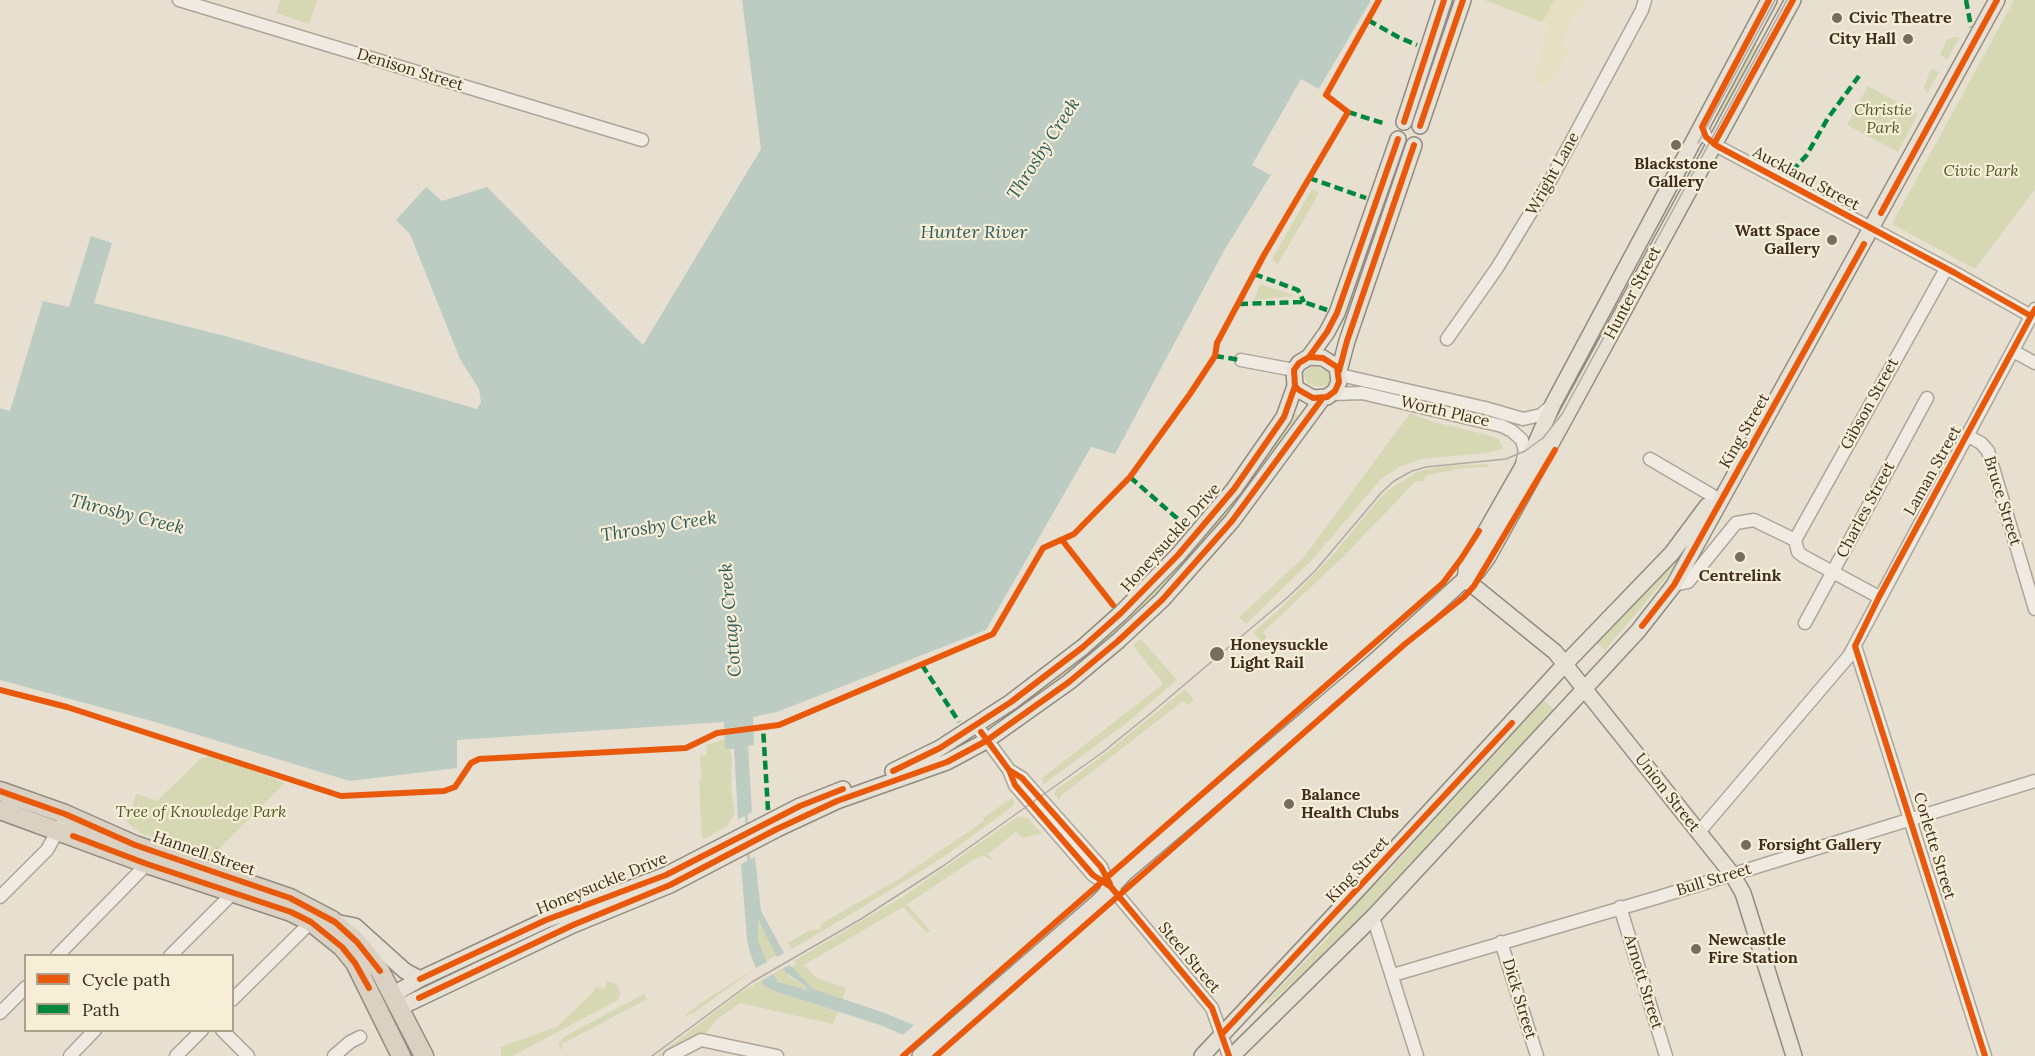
<!DOCTYPE html>
<style>
body{margin:0}
#map{position:relative;width:2035px;height:1056px;overflow:hidden;background:#e7e0d1;font-family:Lora,serif}
canvas{display:block}
.legend{position:absolute;left:24px;top:954px;width:210px;height:78px;box-sizing:border-box;background:#f7eed8;border:2px solid #ada18e;margin:0;padding:8px 10px;list-style:none;font-size:18px;color:#3d2e20}
.legend li{display:flex;align-items:center;gap:12px;height:30px}
.legend b{width:30px;border:2px solid #ada18e}
</style>
<div id="map">
<canvas width="2035" height="1056"></canvas>
<ul class="legend">
<li><b style="height:8px;background:#e8590c"></b>Cycle path</li>
<li><b style="height:8px;background:#00873e"></b>Path</li>
</ul>
</div>
<script>
const g = document.querySelector('canvas').getContext('2d');
g.lineJoin = 'round';
function fill(path, color) { g.fillStyle = color; g.fill(path, 'evenodd'); }
const toPath = rows => new Path2D(rows.map(r => 'M' + r).join(''));
function strokePath(path, color, width, dash) { g.strokeStyle = color; g.lineWidth = width; g.lineCap = dash ? 'butt' : 'round'; g.setLineDash(dash || []); g.stroke(path); }
function drawText(font, color, halo, rows, align = 'center') {
  g.font = font + ' Lora,serif'; g.lineWidth = 4.5; g.setLineDash([]); g.textBaseline = 'middle'; g.strokeStyle = halo; g.fillStyle = color; for (const [text, x, y, turn = 0] of rows) {
    g.save(); g.translate(x, y); g.rotate((+turn || 0) * Math.PI / 180); g.textAlign = isNaN(turn) ? turn : align; if (halo) g.strokeText(text, 0, 0); g.fillText(text, 0, 0); g.restore();
  }
}
fill(toPath([
 [1554,0,1587,0,1570,23,1563,45,1569,49,1547,88,1535,80,1548,25,1542,22]
]), '#e6dfc2');
fill(toPath([
 [280,0,317,0,309,24,276,13],
 [1447,0,1459,0,1441,53,1430,50],
 [1484,0,1554,0,1542,22],
 [2014,0,2035,0,2035,189,1975,269,1892,224],
 [1954,37,1960,37,1947,60,1940,54,1947,40],
 [1754,43,1760,46,1719,118,1716,116],
 [1931,69,1939,72,1927,94,1924,87],
 [1868,86,1918,114,1898,152,1847,125],
 [1392,161,1403,165,1384,220,1374,216],
 [1687,169,1689,170,1645,251,1644,250],
 [1312,189,1319,193,1278,264,1272,259],
 [1371,223,1382,227,1349,323,1338,319],
 [1260,284,1296,296,1254,300],
 [1310,367,1317,367,1327,371,1331,379,1329,384,1319,387,1308,384,1303,374],
 [1292,412,1302,418,1234,512,1133,621,1126,612],
 [1410,413,1430,421,1487,435,1499,439,1503,449,1484,453,1421,459,1399,467,1381,479,1313,559,1246,624,1239,617,1304,557],
 [1488,464,1488,467,1454,469,1454,470,1427,475,1423,481,1416,481,1344,556,1263,632,1267,637,1262,643,1253,632,1280,609,1331,557,1379,499,1391,488,1419,471,1447,466],
 [1717,500,1669,575,1605,650,1596,643,1676,554],
 [1121,616,1128,625,1093,656,1000,723,995,717],
 [1141,639,1177,680,1129,721,1044,784,1041,779,1163,684,1133,645],
 [1185,689,1194,700,1188,705,1183,701,1062,795,1059,800,1054,794,1056,790,1106,753],
 [1544,700,1555,711,1349,932,1269,1004,1266,1002,1327,939,1340,918,1374,880,1382,878],
 [727,739,732,757,731,788,735,814,727,826,706,838,702,838,699,780,702,779,700,756,707,755,706,745],
 [211,756,239,765,285,783,211,857,140,833,127,822,136,794,157,801,200,759],
 [1012,798,1015,803,1013,805,1013,806,942,858,866,905,792,949,788,943,808,931,821,929,821,924,899,879,984,821,983,818],
 [1017,817,1028,818,1042,834,1022,838,1016,832,988,854,992,859,990,860,983,855,973,860,907,904,930,931,927,933,903,907,804,965,817,978,846,988,842,999,813,989,791,967,796,964,794,961,904,896],
 [758,919,777,955,766,961,757,941,757,920],
 [756,968,695,1012,682,1018,702,1002],
 [783,968,789,977,806,986,807,990,785,985,775,980,773,974],
 [762,980,764,985,777,992,838,1012,833,1024,740,1003,716,1020,708,1031,660,1056,657,1056,741,992],
 [607,981,617,985,620,993,618,1000,512,1056,501,1056,501,1047,558,1026,593,992,595,987,605,989],
 [644,994,647,999,562,1044,560,1052,559,1043,564,1037]
]), '#d6d7b3');
fill(toPath([
 [742,0,1371,0,1314,97,1307,95,1266,169,1272,173,1225,249,1115,454,1091,447,986,630,777,712,753,717,754,745,748,746,752,812,738,819,734,749,725,749,724,722,457,740,457,768,350,781,155,722,0,680,0,408,10,411,43,301,69,307,91,236,112,243,94,303,229,337,477,409,481,402,479,389,460,359,410,234,396,220,426,187,442,201,487,187,643,345,761,149],
 [755,857,761,911,784,953,777,957,758,919,758,941,767,962,756,968,750,953,747,939,741,864],
 [790,965,813,989,882,1012,914,1025,903,1035,883,1026,777,992,763,985,762,980,773,974,778,982,807,990,806,986,786,973,783,968]
]), '#bcccc2');
fill(toPath([
 [1301,79,1319,89,1313,99,1308,98,1304,102,1270,163,1269,167,1273,170,1270,175,1252,165],
 [756,725,756,731,722,735,721,729]
]), '#e7e0d1');
strokePath(toPath([
 [746,813,747,827],
 [748,849,749,863]
]), '#bcccc2', 3);
const minor = toPath([
 [179,0,642,140],
 [1702,127,1706,137,1717,146,1955,273,2031,316],
 [1447,339,1497,268,1550,181,1642,10,1645,0],
 [2013,351,2035,363],
 [1241,360,1294,370],
 [1340,375,1485,408,1523,419,1541,415,1551,406],
 [1332,394,1362,393,1502,426,1512,431,1522,440,1525,451,1522,464],
 [1968,436,1981,443,1988,451,2035,609],
 [1650,459,1713,496],
 [1795,540,1946,269],
 [1795,540,1798,552,1803,556,1879,597],
 [1674,585,1688,582,1736,523,1754,520,1795,540],
 [1805,623,1927,398],
 [1855,646,1985,1056],
 [976,725,1009,770,1022,778,1101,867,1110,886],
 [1009,770,1015,785,1093,875,1111,887,1212,1008,1229,1056],
 [1698,833,1849,656,2035,309],
 [0,897,47,850,61,825],
 [1620,907,1666,1056],
 [1373,917,1417,1056],
 [1501,942,1537,1056],
 [57,956,147,864],
 [170,956,234,892],
 [1393,975,1659,897,2035,781],
 [232,1000,311,922],
 [0,1013,26,987],
 [222,1030,248,1056],
 [70,1056,95,1030],
 [176,1056,202,1030],
 [334,1056,350,1042,360,1037],
 [670,1056,701,1040,777,1056]
]);
const major = toPath([
 [1404,122,1444,0],
 [1420,126,1463,0],
 [1309,357,1327,332,1337,313,1398,139],
 [1309,357,1323,358,1337,367,1339,382,1335,391,1327,397,1313,398,1299,390,1295,386,1294,370,1299,363,1309,357],
 [1339,371,1347,341,1414,145],
 [1465,579,1467,564,1535,445,1553,404,1769,0],
 [1465,579,1555,652,1732,874,1743,893,1794,1056],
 [893,771,940,748,1011,702,1083,647,1121,613,1178,555,1234,489,1284,417,1295,386],
 [335,922,355,926,405,971,420,979],
 [392,995,420,979,546,920,666,875,800,806,843,789],
 [399,1008,573,925,670,885,777,829,837,801,947,762,986,741,1069,682,1118,641,1162,600,1232,521,1322,399],
 [920,1056,1098,902,1125,873,1376,660,1465,579,1477,572,1488,557,1563,422,1793,0],
 [1202,1056,1362,885,1565,664,1672,553,1707,506],
 [1232,1056,1373,917,1638,631,1674,585,1997,0]
]);
const highway = toPath([
 [0,791,65,814,135,845,290,898,332,920,357,942,380,971,424,1056],
 [0,810,147,864,291,912,311,922,342,947,355,963,401,1056]
]);
strokePath(minor, '#ada599', 15);
strokePath(major, '#928b80', 18);
strokePath(highway, '#928b80', 21);
strokePath(minor, '#efebe3', 12);
strokePath(major, '#e6e1d4', 15);
strokePath(highway, '#dad1c2', 18);
strokePath(toPath([
 [1698,143,1775,0],
 [652,1056,752,982,861,919,943,866,1103,752,1151,713,1288,597,1315,571,1381,493,1394,481,1412,471,1426,467,1506,459,1525,451,1543,438,1562,414,1787,0]
]), '#afaaa2', 1.5);
strokePath(toPath([
 [1966,0,1971,27],
 [1368,20,1398,37,1417,45],
 [1348,112,1386,124],
 [1792,171,1806,156,1828,118,1859,76],
 [1309,178,1366,198],
 [1254,274,1298,290,1304,302],
 [1239,304,1304,302,1327,310],
 [1215,356,1241,360],
 [1130,477,1187,527],
 [922,665,959,722],
 [768,810,763,727,769,727]
]), '#00873e', 4.5, [9, 4.5]);
strokePath(toPath([
 [1769,0,1702,127,1706,137,1717,146,1955,273,2031,316],
 [1404,122,1444,0],
 [1420,126,1463,0],
 [1714,144,1793,0],
 [1881,213,1997,0],
 [1309,357,1327,332,1337,313,1398,139],
 [1309,357,1323,358,1337,367,1339,382,1335,391,1327,397,1313,398,1299,390,1295,386,1294,370,1299,363,1309,357],
 [1339,371,1347,341,1414,145],
 [1062,540,1113,605],
 [1642,626,1674,585,1864,244],
 [0,690,67,707,341,796,444,791,455,787,471,763,479,759,686,748,717,733,779,725,993,634,1043,548,1074,534,1130,477,1190,394,1215,356,1217,343,1264,255,1348,112,1326,95,1379,0],
 [981,732,1009,770,1022,778,1101,867,1110,884],
 [1009,770,1015,785,1093,875,1111,887,1212,1008,1229,1056],
 [893,771,940,748,1011,702,1083,647,1121,613,1178,555,1234,489,1284,417,1295,386],
 [0,791,65,814,135,845,290,898,335,922,357,942,380,971],
 [73,836,147,864,291,912,311,922,342,947,355,963,369,988],
 [420,979,546,920,666,875,800,806,843,789],
 [419,998,573,925,670,885,777,829,837,801,947,762,986,741,1069,682,1118,641,1162,600,1232,521,1322,399],
 [1222,1034,1512,723],
 [903,1056,1443,583,1461,559,1479,531],
 [936,1056,1405,644,1464,597,1474,586,1555,450],
 [1985,1056,1855,646,1879,597,2035,309]
]), '#e8590c', 6);
for (const [x, y, r, color] of [
 [1837,18,6,"#786c5e"],
 [1908,39,6,"#786c5e"],
 [1676,145,6,"#786c5e"],
 [1832,240,6,"#786c5e"],
 [1740,557,6,"#786c5e"],
 [1217,654,8,"#786c5e"],
 [1289,804,6,"#786c5e"],
 [1746,845,6,"#786c5e"],
 [1696,949,6,"#786c5e"]
]) { const dot = new Path2D(); dot.arc(x, y, r, 0, 2 * Math.PI); g.fillStyle = color; g.fill(dot); strokePath(dot, '#f7eed8', 2); }
drawText('bold 16px', '#3d2e20', '#f7eed8', [
 ["Civic Theatre",1849,18],
 ["City Hall",1896,39,"right"],
 ["Blackstone",1676,164,"center"],
 ["Gallery",1676,182,"center"],
 ["Watt Space",1820,231,"right"],
 ["Gallery",1820,249,"right"],
 ["Centrelink",1740,576,"center"],
 ["Honeysuckle",1230,645],
 ["Light Rail",1230,663],
 ["Balance",1301,795],
 ["Health Clubs",1301,813],
 ["Forsight Gallery",1758,845],
 ["Newcastle",1708,940],
 ["Fire Station",1708,958]
], 'left');
drawText('16px', '#3d2e20', '#f7eed8', [
 ["Denison Street",410,70,17],
 ["Wright Lane",1553,174,-61],
 ["Auckland Street",1806,179,28],
 ["Hunter Street",1633,293,-62],
 ["Gibson Street",1870,404,-61],
 ["Worth Place",1445,412,13],
 ["King Street",1745,431,-60],
 ["Laman Street",1933,471,-61],
 ["Bruce Street",2002,501,73],
 ["Charles Street",1866,510,-62],
 ["Honeysuckle Drive",1171,538,-48],
 ["Union Street",1667,793,52],
 ["Corlette Street",1934,846,73],
 ["Hannell Street",204,854,19],
 ["King Street",1358,870,-47],
 ["Bull Street",1714,880,-17],
 ["Honeysuckle Drive",602,884,-22],
 ["Steel Street",1189,958,50],
 ["Arnott Street",1643,982,73],
 ["Dick Street",1519,999,73]
]);
drawText('italic 16px', '#4d5a26', '#f7eed8', [
 ["Christie",1883,110],
 ["Park",1883,128],
 ["Civic Park",1981,171],
 ["Tree of Knowledge Park",201,812]
]);
drawText('italic 18px', '#2f5d5a', '#f7eed8', [
 ["Throsby Creek",1044,149,-57],
 ["Hunter River",974,233],
 ["Throsby Creek",127,515,14],
 ["Throsby Creek",659,527,-9],
 ["Cottage Creek",731,620,-95]
]);
</script>
